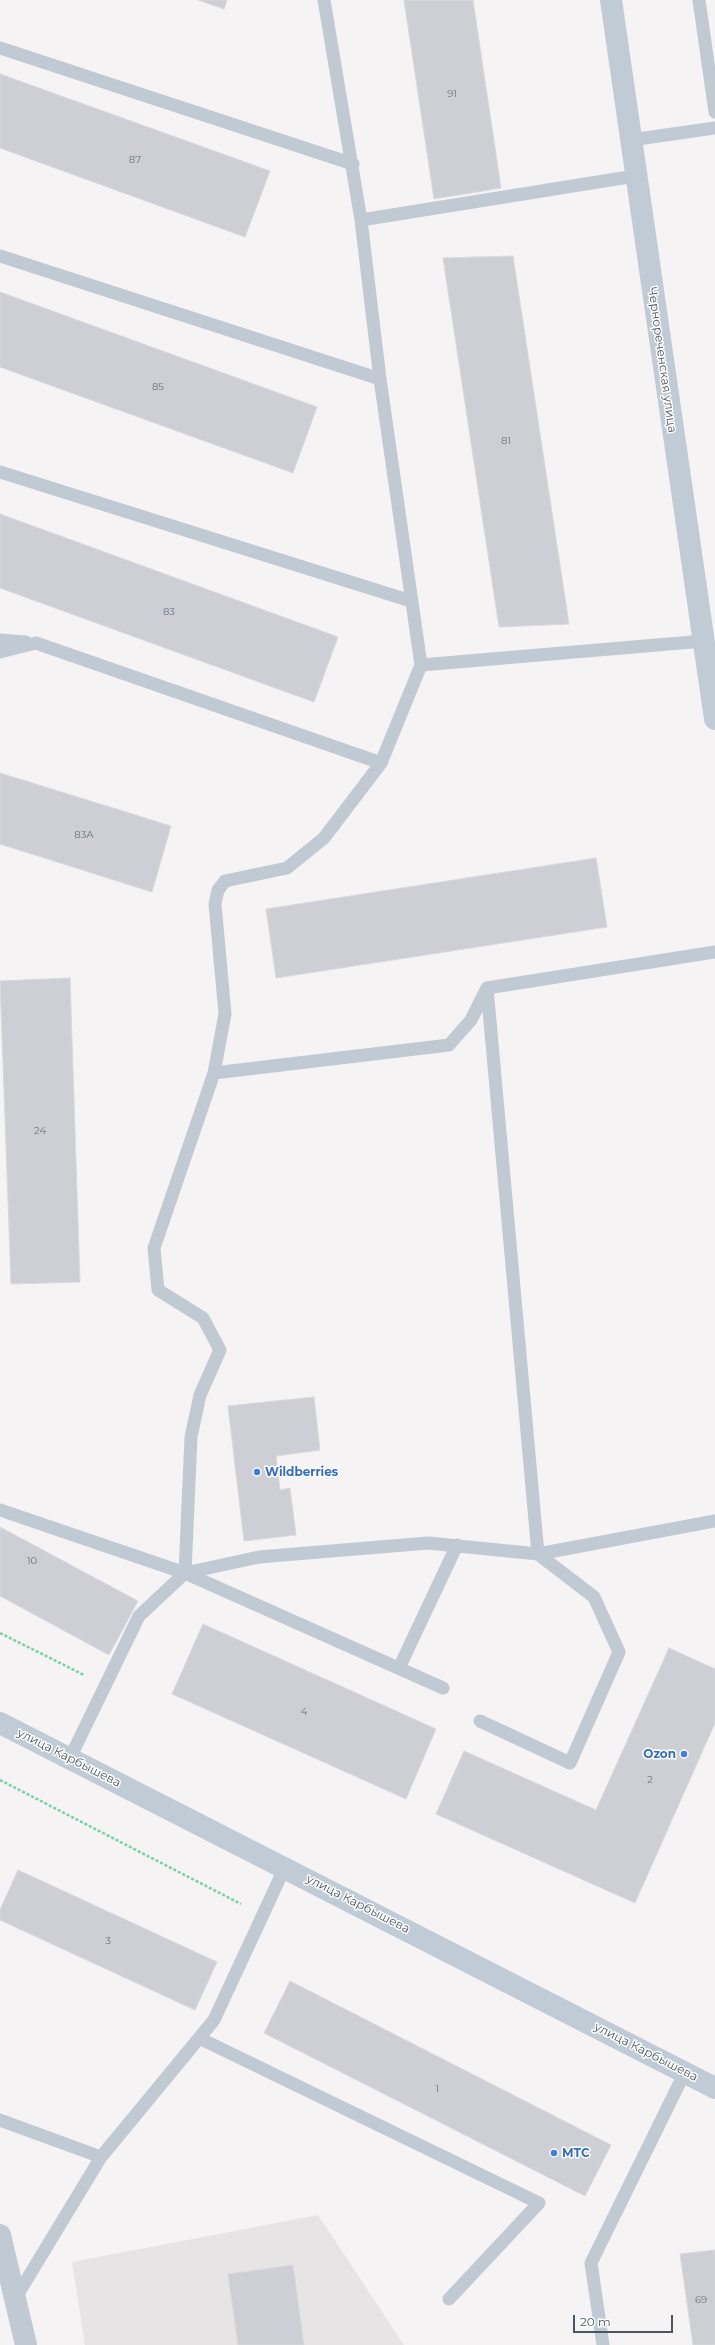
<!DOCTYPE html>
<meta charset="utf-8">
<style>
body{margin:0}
#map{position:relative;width:715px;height:2345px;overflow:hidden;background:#f5f3f3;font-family:Montserrat,sans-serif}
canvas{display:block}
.scale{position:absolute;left:573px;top:2315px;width:100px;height:18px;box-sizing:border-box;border:2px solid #4a5661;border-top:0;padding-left:5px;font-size:12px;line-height:14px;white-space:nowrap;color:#4a5661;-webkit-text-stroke:3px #fff;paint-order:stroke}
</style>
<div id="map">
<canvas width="715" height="2345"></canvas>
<div class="scale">20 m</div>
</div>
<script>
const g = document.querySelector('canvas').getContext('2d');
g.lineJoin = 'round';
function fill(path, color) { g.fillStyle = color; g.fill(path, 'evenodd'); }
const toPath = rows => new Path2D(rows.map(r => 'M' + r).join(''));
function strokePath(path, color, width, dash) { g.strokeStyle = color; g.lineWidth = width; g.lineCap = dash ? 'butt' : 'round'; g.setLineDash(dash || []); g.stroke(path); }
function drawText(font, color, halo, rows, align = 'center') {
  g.font = font + ' Montserrat,sans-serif'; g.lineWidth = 3; g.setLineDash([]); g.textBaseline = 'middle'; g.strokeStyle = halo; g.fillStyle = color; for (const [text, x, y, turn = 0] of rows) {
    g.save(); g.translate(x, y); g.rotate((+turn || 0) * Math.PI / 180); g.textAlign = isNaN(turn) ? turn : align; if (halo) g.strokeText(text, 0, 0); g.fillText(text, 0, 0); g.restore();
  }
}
fill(toPath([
 [318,2215,404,2345,85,2345,72,2262]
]), '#e6e4e5');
const building = toPath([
 [198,0,227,0,224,9,198,0],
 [404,0,473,0,501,188,434,199,404,0],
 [0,74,270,171,245,237,0,148,0,74],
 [513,256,569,624,499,627,443,258,513,256],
 [0,292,317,407,293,473,0,367,0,292],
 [0,514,338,637,314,702,0,588,0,514],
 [0,773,171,826,152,892,0,844,0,773],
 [596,858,607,927,276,978,266,909,596,858],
 [70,978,80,1282,11,1284,0,981,70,978],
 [314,1397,320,1450,276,1456,280,1490,290,1488,296,1535,244,1541,228,1406,314,1397],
 [0,1527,138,1601,109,1655,0,1596,0,1527],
 [203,1624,436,1729,406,1799,172,1694,203,1624],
 [669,1648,715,1669,715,1723,635,1903,436,1814,464,1751,596,1810,669,1648],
 [18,1870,217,1962,195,2010,0,1920,0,1910,18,1870],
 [290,1981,611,2145,585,2196,264,2033,290,1981],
 [715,2250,715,2345,693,2345,680,2254,715,2250],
 [293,2265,304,2345,238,2345,228,2274,293,2265]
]);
fill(building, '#cdcfd5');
strokePath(building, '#d7d9de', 1);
strokePath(toPath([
 [0,1633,84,1675],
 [0,1780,241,1904]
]), '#7ad0a6', 2.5, [3, 2]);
strokePath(toPath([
 [324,0,361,220,380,379,421,665,381,763,324,838,287,868,225,881,218,890,215,904,225,1014,214,1073,449,1045,471,1020,487,988,715,952],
 [699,0,715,112],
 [0,48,353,164],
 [631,140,715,128],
 [361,220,635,176],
 [0,256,380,379],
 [0,472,411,601],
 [0,640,26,642],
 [0,652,36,643,381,763],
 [421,665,704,641],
 [0,1510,185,1573,443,1688],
 [185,1573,191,1437,200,1395,220,1350,203,1318,158,1290,154,1248,214,1073],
 [399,1668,457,1545],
 [480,1721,570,1763,619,1652,594,1597,538,1554,487,988],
 [70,1758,139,1616,185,1573,259,1557,428,1543,538,1554,715,1521],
 [199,2038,539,2203,449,2299],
 [0,2120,101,2157],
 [15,2299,101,2157,214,2020,285,1867],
 [603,2345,591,2263,685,2072]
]), '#c1cad2', 13);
strokePath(toPath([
 [0,2235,26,2345]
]), '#c1cad2', 22);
strokePath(toPath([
 [611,0,715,719],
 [0,1723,715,2088]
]), '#c1cbd6', 22);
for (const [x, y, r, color] of [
 [257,1472,4,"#3f7fe0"],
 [684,1754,4,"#3f7fe0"],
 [554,2153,4,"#3f7fe0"]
]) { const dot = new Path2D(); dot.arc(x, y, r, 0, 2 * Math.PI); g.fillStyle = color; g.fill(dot); strokePath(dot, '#fff', 1.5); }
drawText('10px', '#6b747e', null, [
 ["91",452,94],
 ["87",135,160],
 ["85",158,387],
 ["81",506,441],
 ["83",169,612],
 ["83А",84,835],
 ["24",40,1131],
 ["10",32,1561],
 ["4",304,1712],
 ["2",650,1780],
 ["3",108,1941],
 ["1",437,2089],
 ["69",701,2300]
]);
drawText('12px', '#4a5661', '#fff', [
 ["Чернореченская улица",662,360,82],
 ["улица Карбышева",69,1758,27],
 ["улица Карбышева",358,1904,27],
 ["улица Карбышева",646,2052,27]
]);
drawText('bold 12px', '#366cbe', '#fff', [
 ["Wildberries",265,1472],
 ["Ozon",676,1754,"right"],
 ["МТС",562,2153]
], 'left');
</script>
